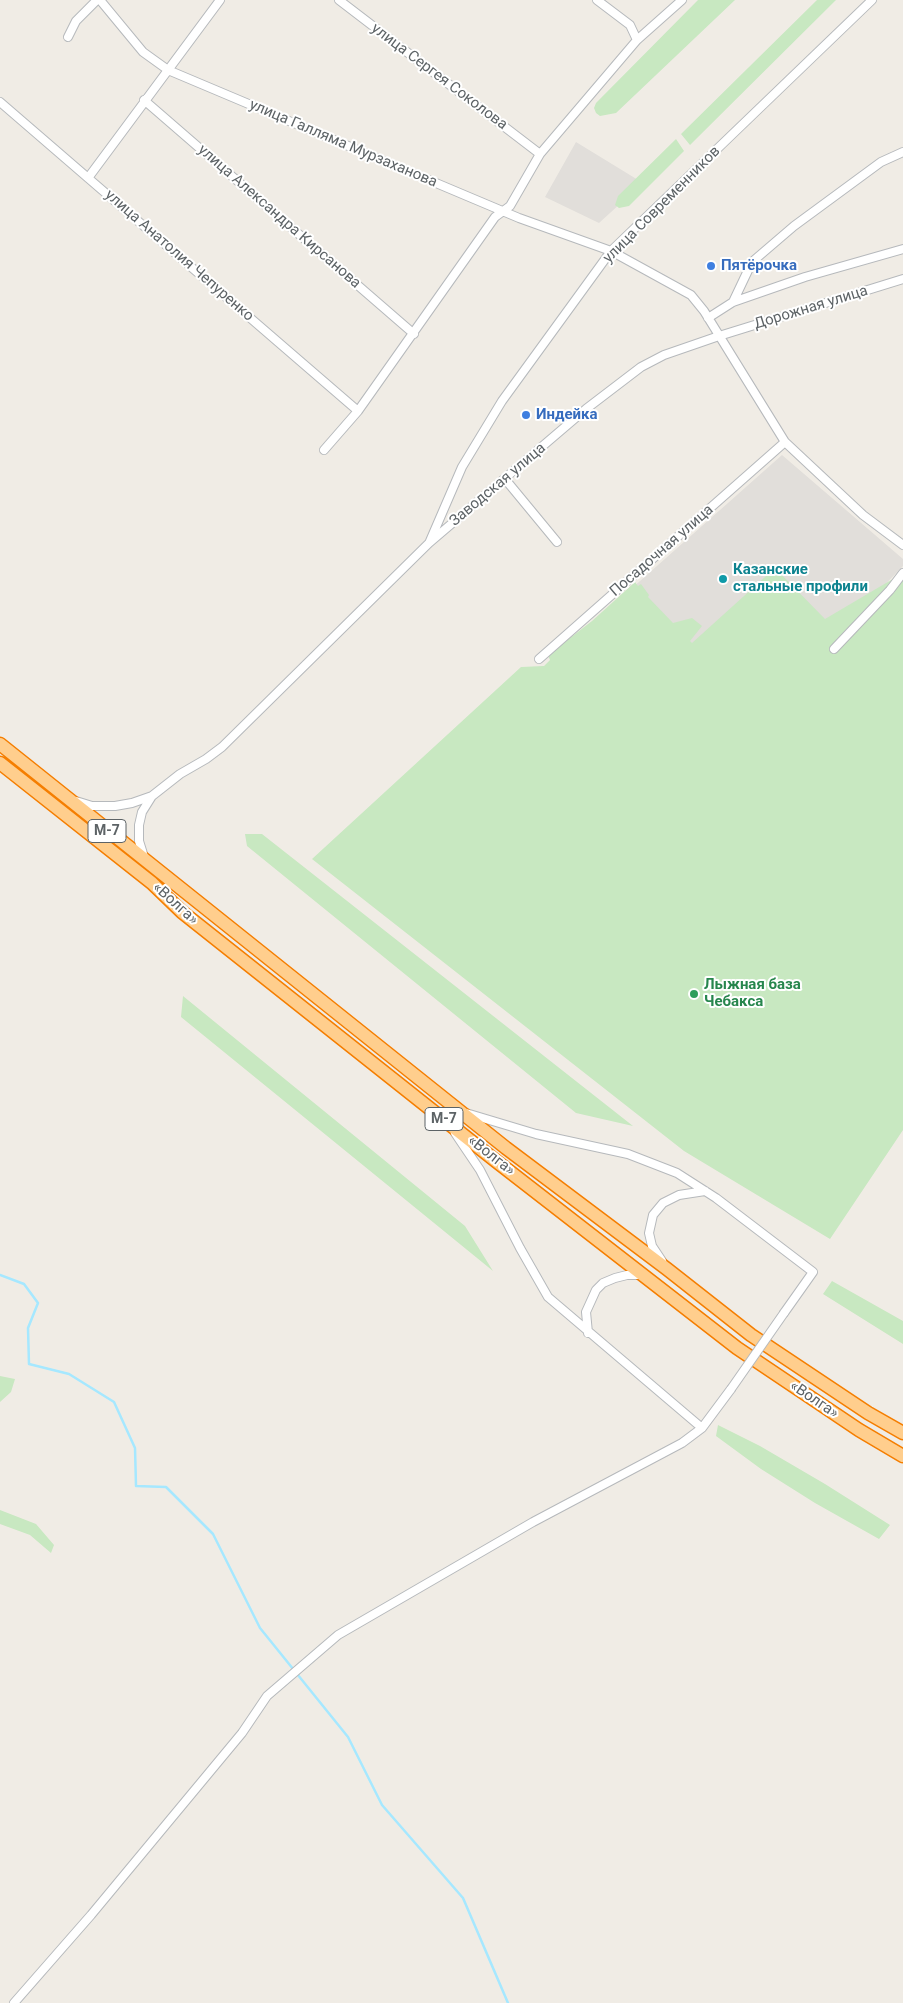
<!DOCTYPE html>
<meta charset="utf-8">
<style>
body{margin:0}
canvas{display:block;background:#f0ece5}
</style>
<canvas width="903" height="2003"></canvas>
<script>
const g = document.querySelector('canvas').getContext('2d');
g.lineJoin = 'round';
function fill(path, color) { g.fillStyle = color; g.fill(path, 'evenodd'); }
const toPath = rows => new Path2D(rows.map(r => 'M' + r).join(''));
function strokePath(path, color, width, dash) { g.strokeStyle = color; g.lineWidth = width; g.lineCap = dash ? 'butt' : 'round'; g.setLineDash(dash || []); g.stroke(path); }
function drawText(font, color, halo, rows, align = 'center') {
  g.font = font + ' Roboto,sans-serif'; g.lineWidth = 4; g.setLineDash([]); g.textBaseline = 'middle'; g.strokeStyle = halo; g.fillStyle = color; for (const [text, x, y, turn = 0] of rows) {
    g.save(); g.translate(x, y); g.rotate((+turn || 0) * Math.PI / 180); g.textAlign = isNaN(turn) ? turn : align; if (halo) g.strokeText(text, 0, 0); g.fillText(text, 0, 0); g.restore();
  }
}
fill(toPath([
 [576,142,643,183,599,223,545,197],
 [782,455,903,559,903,566,832,639,804,733,669,635,631,589]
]), '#e1deda');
fill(toPath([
 [698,0,735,0,616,113,600,116,596,113,594,108,596,103],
 [817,0,836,0,690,145,681,134],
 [676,139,684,151,629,206,619,208,615,205,618,196],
 [775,568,825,619,903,573,903,1130,830,1239,684,1151,312,859,521,667,544,666,550,660,548,655,592,621,635,582,638,586,641,584,649,595,648,597,673,623,692,618,702,626,690,641,692,643],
 [245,834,262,834,633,1126,576,1113,247,846],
 [183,996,465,1226,493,1271,181,1017],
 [832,1281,903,1321,903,1344,823,1294],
 [0,1376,15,1379,11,1392,0,1402],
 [718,1425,760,1446,825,1484,890,1525,879,1539,815,1503,761,1469,716,1436],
 [0,1510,36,1524,54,1545,51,1553,30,1535,0,1524]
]), '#c8e8c1');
strokePath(toPath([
 [0,1275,24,1284,38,1303,28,1328,29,1364,69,1374,114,1402,135,1448,136,1486,166,1487,213,1534,260,1628,348,1737,382,1805,463,1898,508,2003]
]), '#a6e8ff', 2.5);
const minor = toPath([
 [100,0,143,52,168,70,519,218,611,251,691,295,704,311,785,442,863,515,903,545],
 [339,0,540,154],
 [597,0,630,25,637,40],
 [68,37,76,21,97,0],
 [144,100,414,334],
 [0,102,358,411],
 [88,178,220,0],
 [733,302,752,262,794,226,881,162,903,152],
 [708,318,733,302,805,277,903,249],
 [324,450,358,411,495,217,510,206,540,154,637,40,682,0],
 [505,479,557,542],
 [430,541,462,467,502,401,611,251,872,0],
 [834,649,890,590,903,573],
 [539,659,785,442],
 [76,801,92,806,115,806,132,803,152,796,180,774,206,759,222,747,429,543,586,409,641,367,664,355,719,336,903,279],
 [144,857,139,841,139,825,142,812,152,796],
 [466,1113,536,1134,628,1154,677,1173,716,1198,813,1272,784,1313],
 [455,1133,480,1170,520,1248,548,1297,702,1428],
 [662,1261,652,1246,649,1233,653,1215,663,1203,679,1195,705,1191],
 [588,1333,586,1312,596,1290,603,1283,615,1278,627,1275,642,1275],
 [14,2003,91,1915,242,1733,267,1696,338,1635,533,1522,682,1443,702,1428,731,1389]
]);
const highway = toPath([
 [0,744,506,1148,667,1269,751,1335,868,1413,903,1433],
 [0,763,152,883,182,912,496,1161,737,1348,859,1430,903,1456]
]);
strokePath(minor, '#b6b9bc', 10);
strokePath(highway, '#f57e00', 15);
strokePath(minor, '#fff', 8);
strokePath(highway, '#ffce8d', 12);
const minorBridge = toPath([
 [731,1389,784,1313]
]);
strokePath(minorBridge, '#b6b9bc', 10, []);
strokePath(minorBridge, '#fff', 8);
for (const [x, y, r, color] of [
 [711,266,5,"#3f7fe0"],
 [526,415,5,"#3f7fe0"],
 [723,579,5,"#0f9aa8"],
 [694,994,5,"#2e9e5b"]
]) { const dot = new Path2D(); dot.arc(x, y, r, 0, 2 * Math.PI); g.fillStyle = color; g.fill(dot); strokePath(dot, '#fff', 2); }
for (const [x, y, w] of [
 [107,831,38],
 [444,1119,38]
]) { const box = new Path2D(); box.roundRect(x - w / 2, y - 11.5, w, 23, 4); g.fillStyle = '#fff'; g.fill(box); strokePath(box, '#5d6366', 1); }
drawText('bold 14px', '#5d6366', null, [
 ["М-7",107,831],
 ["М-7",444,1119]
]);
drawText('15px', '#5d6366', '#fff', [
 ["улица Сергея Соколова",439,77,37],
 ["улица Галляма Мурзаханова",343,144,23],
 ["улица Современников",662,205,-45],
 ["улица Александра Кирсанова",279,217,41],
 ["улица Анатолия Чепуренко",179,256,41],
 ["Дорожная улица",811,308,-17],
 ["Заводская улица",498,485,-40],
 ["Посадочная улица",662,551,-41],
 ["«Волга»",175,904,42],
 ["«Волга»",491,1156,38],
 ["«Волга»",814,1400,34]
]);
drawText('bold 15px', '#366cbe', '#fff', [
 ["Пятёрочка",721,266],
 ["Индейка",536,415]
], 'left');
drawText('bold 15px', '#0d838f', '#fff', [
 ["Казанские",733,570],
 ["стальные профили",733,587]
], 'left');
drawText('bold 15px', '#27864d', '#fff', [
 ["Лыжная база",704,985],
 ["Чебакса",704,1002]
], 'left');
</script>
